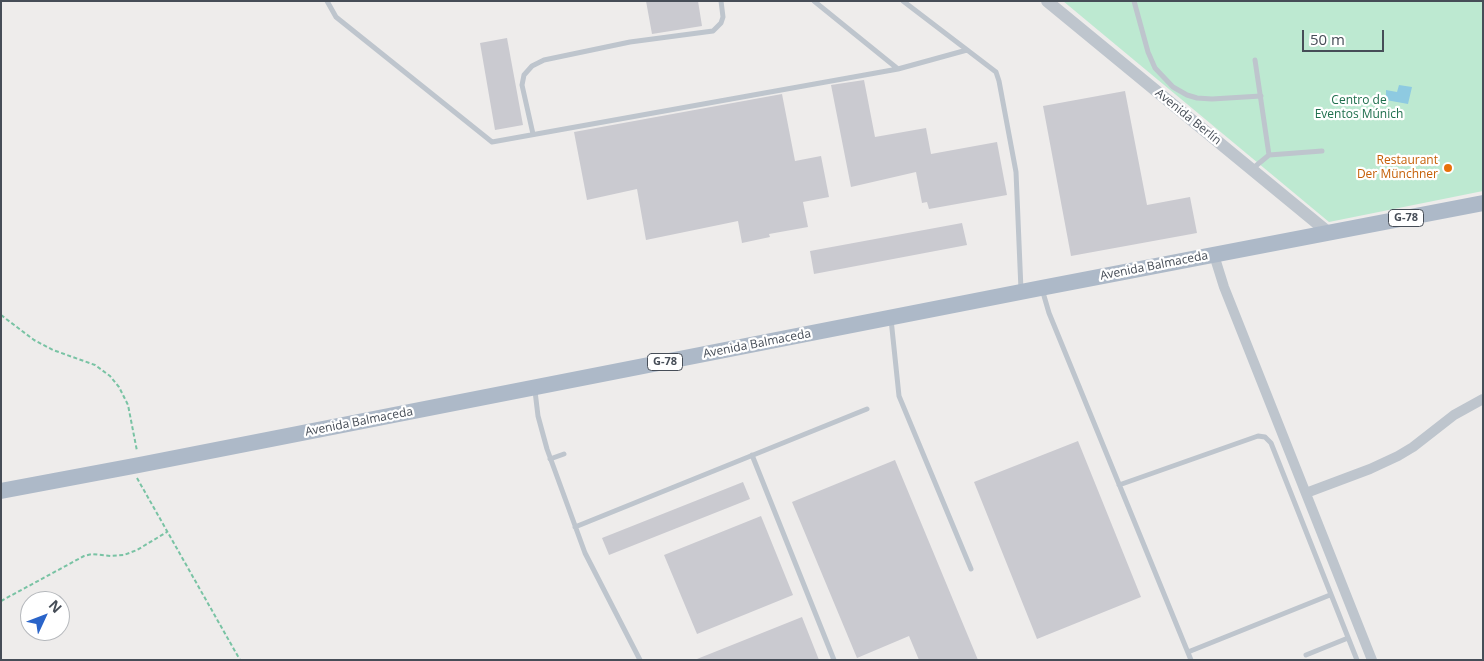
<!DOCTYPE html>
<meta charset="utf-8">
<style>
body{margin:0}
#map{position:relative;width:1484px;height:661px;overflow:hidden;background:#eeeceb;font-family:"Open Sans",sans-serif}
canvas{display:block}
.frame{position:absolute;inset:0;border:2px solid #464d57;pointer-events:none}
.north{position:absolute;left:20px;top:591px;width:50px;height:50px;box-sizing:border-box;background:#fff;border:1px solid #b5b8bc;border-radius:50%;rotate:47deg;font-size:14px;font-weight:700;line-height:20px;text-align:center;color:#464d57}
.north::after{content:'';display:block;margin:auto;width:18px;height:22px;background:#2a64c9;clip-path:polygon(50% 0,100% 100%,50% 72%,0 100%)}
.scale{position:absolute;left:1302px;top:30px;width:82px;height:22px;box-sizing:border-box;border:2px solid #464d57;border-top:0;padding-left:6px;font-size:15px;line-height:18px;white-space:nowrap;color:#464d57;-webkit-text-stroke:4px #fff;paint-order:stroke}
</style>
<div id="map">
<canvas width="1484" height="661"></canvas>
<div class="frame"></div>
<div class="north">N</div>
<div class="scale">50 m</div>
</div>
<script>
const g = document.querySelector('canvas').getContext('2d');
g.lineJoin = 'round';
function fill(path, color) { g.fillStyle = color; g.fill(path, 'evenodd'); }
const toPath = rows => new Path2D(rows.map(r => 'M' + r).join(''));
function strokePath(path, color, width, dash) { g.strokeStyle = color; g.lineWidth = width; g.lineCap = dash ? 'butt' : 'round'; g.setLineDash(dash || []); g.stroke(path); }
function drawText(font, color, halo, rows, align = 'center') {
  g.font = font + ' "Open Sans",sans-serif'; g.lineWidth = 4.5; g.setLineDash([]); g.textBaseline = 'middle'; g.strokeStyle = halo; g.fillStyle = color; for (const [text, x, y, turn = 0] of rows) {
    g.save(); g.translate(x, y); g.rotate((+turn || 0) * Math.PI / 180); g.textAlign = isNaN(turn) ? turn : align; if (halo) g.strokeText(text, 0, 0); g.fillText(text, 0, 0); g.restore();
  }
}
fill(toPath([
 [1063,1,1483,1,1483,191,1329,222]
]), '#bde9d1');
fill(toPath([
 [1399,85,1412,87,1408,104,1386,100,1386,90,1397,92]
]), '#8ecae1');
fill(toPath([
 [646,1,698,1,702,26,652,34],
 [507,38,523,125,495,130,480,43],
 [864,80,875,137,926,128,931,154,997,142,1007,195,929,209,927,202,922,203,916,172,851,187,831,85],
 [1125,91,1147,205,1190,197,1197,233,1071,256,1043,106],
 [782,94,795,161,821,156,829,197,803,202,808,227,769,234,770,237,742,243,738,221,646,240,637,189,587,200,574,132],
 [962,223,967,245,814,274,810,251],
 [1078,441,1141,597,1037,639,974,482],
 [895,460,978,660,919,660,909,636,857,658,792,502],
 [743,482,750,499,609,555,602,538],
 [761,516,793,595,697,634,664,555],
 [802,617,819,660,697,660,697,659]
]), '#cacad0');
strokePath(toPath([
 [1,315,34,340,53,350,95,365,110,376,119,387,128,405,137,451],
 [137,478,240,660],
 [1,601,84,556,92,554,111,556,124,555,137,550,167,532]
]), '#79c3a4', 2, [4, 2.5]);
strokePath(toPath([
 [327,1,336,17,492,142,898,69],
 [814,1,898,69,967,50],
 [903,1,996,72,999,81,1016,172,1021,290],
 [1134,1,1148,52,1155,68,1173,87,1187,95,1197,98,1212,99,1261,96],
 [1255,60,1269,155],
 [533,134,522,85,524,75,532,66,544,60,630,42,713,31,721,23,723,17,721,1],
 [1252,169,1269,155,1322,151],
 [1042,289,1049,313,1191,660],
 [891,319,899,396,971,569],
 [535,391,538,416,547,449,585,553,640,660],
 [752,455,834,660],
 [550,459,564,454],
 [1119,485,1258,436,1265,437,1271,443,1357,660],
 [575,527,867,409],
 [1188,652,1330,595],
 [1306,655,1348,638]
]), '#bec5cd', 5);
strokePath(toPath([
 [1214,255,1224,287,1372,660],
 [1306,493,1370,469,1398,456,1413,447,1454,415,1483,399]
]), '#bec5cd', 10);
strokePath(toPath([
 [1047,1,1329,233]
]), '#bec5cd', 12);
strokePath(toPath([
 [1,491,139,465,1041,288,1483,203]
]), '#adb9c8', 16);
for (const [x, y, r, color] of [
 [1448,168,5,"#e8710a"]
]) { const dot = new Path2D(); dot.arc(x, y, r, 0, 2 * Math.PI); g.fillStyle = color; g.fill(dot); strokePath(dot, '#fff', 2); }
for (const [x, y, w] of [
 [1406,218,35],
 [665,362,35]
]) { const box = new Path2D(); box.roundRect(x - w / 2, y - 8.5, w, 17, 4); g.fillStyle = '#fff'; g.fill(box); strokePath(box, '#464d57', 1); }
drawText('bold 11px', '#464d57', null, [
 ["G-78",1406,218],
 ["G-78",665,362]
]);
drawText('12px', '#1f6f4d', '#fff', [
 ["Centro de",1359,101],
 ["Eventos Múnich",1359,115]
]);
drawText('12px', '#464d57', '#fff', [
 ["Avenida Berlín",1188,117,39],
 ["Avenida Balmaceda",1154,266,-11],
 ["Avenida Balmaceda",757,344,-11],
 ["Avenida Balmaceda",359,422,-11]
]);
drawText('12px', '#c56008', '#fff', [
 ["Restaurant",1438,161],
 ["Der Münchner",1438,175]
], 'right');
</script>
